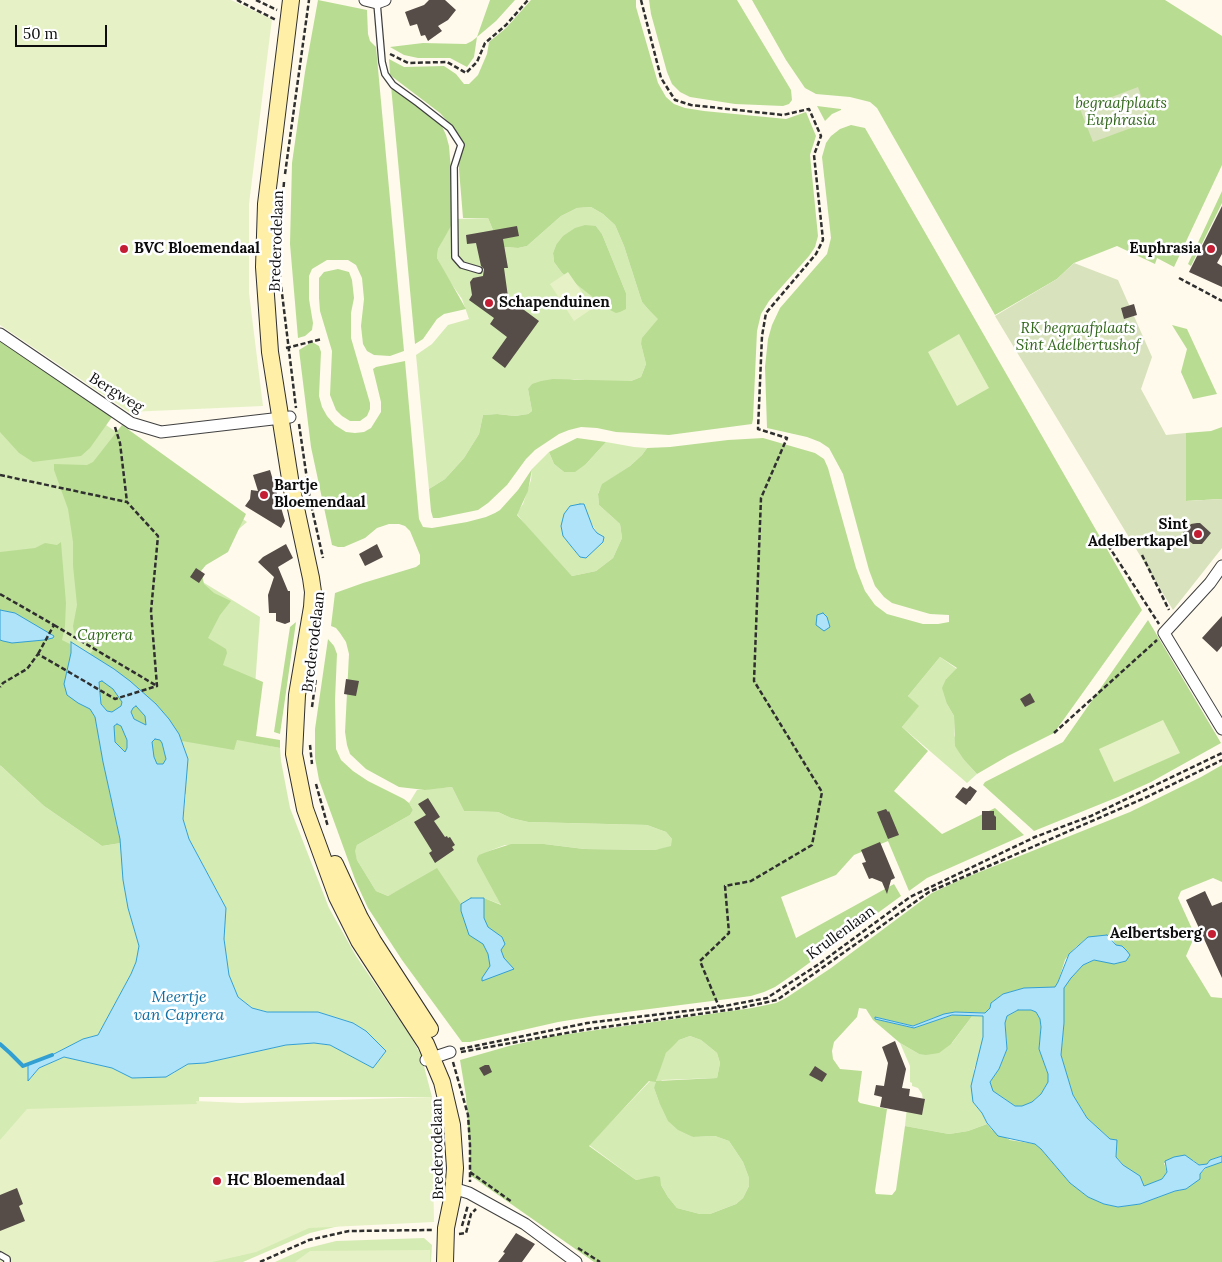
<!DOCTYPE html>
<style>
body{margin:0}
#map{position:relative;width:1222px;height:1262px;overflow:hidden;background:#fffaec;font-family:Lora,serif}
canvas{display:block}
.scale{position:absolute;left:15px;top:25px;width:92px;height:22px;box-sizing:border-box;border:2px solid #0d0d0d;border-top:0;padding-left:6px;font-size:15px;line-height:18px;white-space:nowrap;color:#0d0d0d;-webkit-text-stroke:4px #fff;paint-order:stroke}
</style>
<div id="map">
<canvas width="1222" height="1262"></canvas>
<div class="scale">50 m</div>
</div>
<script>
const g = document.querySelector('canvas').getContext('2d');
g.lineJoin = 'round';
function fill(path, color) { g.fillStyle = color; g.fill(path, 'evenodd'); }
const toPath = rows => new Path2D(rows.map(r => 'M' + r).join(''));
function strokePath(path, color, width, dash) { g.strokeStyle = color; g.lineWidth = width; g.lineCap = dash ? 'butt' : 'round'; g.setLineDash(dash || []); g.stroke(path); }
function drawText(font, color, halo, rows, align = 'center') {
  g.font = font + ' Lora,serif'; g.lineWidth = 5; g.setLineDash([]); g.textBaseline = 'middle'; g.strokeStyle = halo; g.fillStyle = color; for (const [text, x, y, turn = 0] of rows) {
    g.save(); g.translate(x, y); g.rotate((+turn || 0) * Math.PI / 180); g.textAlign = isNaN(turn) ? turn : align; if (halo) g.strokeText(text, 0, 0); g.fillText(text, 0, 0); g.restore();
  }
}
fill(toPath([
 [591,207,603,214,615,225,624,246,642,302,648,309,659,319,641,344,646,364,641,377,631,381,596,381,574,379,528,389,532,411,528,414,515,416,497,414,483,415,479,434,464,458,445,479,429,489,416,355,432,344,448,325,469,319,462,299,446,276,437,258,438,249,444,237,455,219,488,218,493,230,505,247,518,248,527,246,561,216,577,208],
 [596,226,602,234,626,293,594,297,562,273,554,262,553,253,556,245],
 [0,352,247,522,188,573,260,617,251,742,280,748,281,761,290,808,329,908,356,956,409,1034,421,1055,432,1097,199,1097,199,1127,0,1148],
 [1,766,186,794,183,819,189,839,226,908,224,939,229,975,238,997,252,1008,267,1012,318,1012,353,1023,366,1031,386,1051,373,1068,330,1045,314,1043,286,1045,205,1063,188,1064,172,1074,150,1077,132,1078,112,1068,64,1057,39,1068,29,1080,28,1065,52,1055,83,1039,98,1035,131,974,136,962,139,946,128,908,123,880,121,843,102,846,44,806],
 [606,442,634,447,647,448,642,455,630,466,603,484,598,493,599,505,620,524,622,538,613,558,596,571,572,576,527,527,517,514,518,511,523,504,531,480,532,469,549,452,554,464,564,472,586,464],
 [589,519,597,533,580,557,563,536],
 [940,657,957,669,946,679,947,704,954,716,954,735,964,760,977,774,967,783,902,727,918,706,908,696],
 [452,787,464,811,498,812,511,818,528,822,647,825,666,832,672,839,673,843,672,846,668,848,655,850,584,849,544,844,505,845,489,851,477,858,502,905,484,898,471,898,461,904,407,886,388,896,376,891,357,860,354,851,357,845,410,815,413,810,409,803,417,790],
 [973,1015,983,1016,983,1037,980,1055,974,1069,973,1102,982,1113,987,1124,968,1131,949,1134,905,1126,907,1107,923,1100,922,1094,918,1088,912,1086,912,1083,910,1082,910,1066,900,1043,919,1054,952,1043],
 [690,1036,701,1040,717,1053,720,1063,717,1078,662,1080,654,1088,659,1102,693,1137,715,1136,729,1141,743,1162,749,1178,749,1186,743,1198,736,1204,710,1214,700,1214,677,1208,668,1197,661,1185,643,1179,636,1180,589,1145,650,1081,656,1081,661,1064,666,1053,672,1046,679,1040],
 [270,1221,339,1226,310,1233,243,1262,178,1262],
 [424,1238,432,1245,431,1262,275,1262,304,1249,336,1241]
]), '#d5ebb4');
fill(toPath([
 [318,0,367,10,368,34,370,41,376,47,404,351,390,356,374,355,367,351,363,344,361,326,364,299,362,278,356,265,348,260,327,260,312,269,309,276,309,299,313,323,312,330,305,336,298,338,290,244,292,163,305,72],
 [490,0,515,0,496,21,477,37,474,57,467,67,450,58,418,58,404,55,390,47,423,43,466,44,472,41,477,37],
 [531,0,636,0,636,7,658,83,666,97,674,104,685,108,704,111,786,119,806,112,816,136,810,155,818,236,815,247,809,256,769,301,761,314,757,331,753,419,752,424,669,435,616,432,597,428,581,427,569,430,559,434,535,450,526,459,507,485,488,503,478,510,439,518,433,518,431,511,429,489,445,479,464,458,479,434,483,415,497,414,515,416,528,414,532,411,528,389,532,384,541,381,553,379,631,381,641,377,646,364,641,344,642,338,658,319,648,309,642,302,624,246,615,225,603,214,591,207,577,208,561,216,527,246,518,248,505,247,500,249,485,234,493,230,488,218,463,218,457,145,451,125,440,113,390,75,389,59,404,67,444,66,456,74,464,84,469,84,478,75,487,54,489,42,506,28],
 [649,0,737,0,791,90,792,100,789,104,783,106,735,104,690,97,680,92,672,84,667,72,651,14],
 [752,0,1165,0,1222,36,1222,165,1174,267,1157,258,1155,264,1117,246,1074,263,1057,279,995,315,877,108,870,102,850,97,816,94,805,88,786,60],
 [391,86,435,119,441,124,446,135,449,146,455,219,438,249,437,258,466,309,444,314,437,319,423,339,415,344],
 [817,106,841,109,841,110,832,114,825,121],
 [851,125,865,128,1142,610,1054,733,1008,756,977,774,964,760,955,746,954,716,947,704,942,688,946,679,957,668,940,657,908,696,919,706,902,727,928,751,894,791,942,834,995,808,1024,835,927,878,909,891,888,841,854,855,836,875,781,897,796,938,894,884,901,896,794,974,775,987,764,992,751,996,595,1016,558,1022,470,1042,462,1042,402,960,368,908,356,882,319,780,315,758,315,729,328,639,334,646,337,654,335,700,336,749,341,760,353,771,368,781,404,799,409,803,413,810,410,815,357,845,355,851,357,860,376,891,388,896,437,868,461,904,471,898,484,898,501,905,477,861,477,858,479,855,489,851,511,844,544,844,584,849,655,850,671,846,672,839,666,832,647,825,528,822,511,818,498,812,464,811,452,787,425,790,399,787,366,769,350,754,347,745,345,732,349,654,346,642,340,633,336,628,331,626,335,593,363,583,416,567,420,564,420,555,410,531,405,526,399,524,389,524,377,528,365,538,344,547,338,547,332,545,311,447,299,350,312,342,319,346,321,352,319,396,322,407,327,416,335,425,346,432,355,433,364,432,371,428,381,412,381,402,373,369,376,367,405,361,419,519,423,527,432,528,467,522,486,517,495,513,500,510,518,490,532,469,528,491,517,515,572,576,596,571,613,558,622,538,620,524,599,505,598,494,602,484,630,466,642,455,647,448,670,447,728,440,763,438,815,453,824,459,828,468,856,568,865,591,875,605,887,614,923,624,938,624,949,622,949,615,930,614,892,603,884,597,875,586,869,570,843,474,829,448,820,442,807,437,767,428,765,367,768,339,772,325,780,308,827,254,831,238,822,157,826,143,831,136,840,129],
 [1222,191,1222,203,1191,266,1188,264],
 [585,225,596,226,602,234,626,293,626,309,620,312,616,313,608,309,562,273,554,262,553,253,556,245,563,236,575,228],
 [338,269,349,272,352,280,354,298,351,313,351,338,370,403,370,409,367,416,360,421,350,421,342,416,336,410,330,395,332,351,320,311,319,298,319,278,324,272],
 [1172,325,1187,329,1217,394,1193,399,1181,372,1187,349],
 [0,340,112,417,90,448,81,456,33,462,19,453,0,432],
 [122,425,246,514,228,552,206,565,201,571,204,584,214,593,231,601,220,615,208,638,226,649,227,653,223,665,263,682,256,736,280,740,280,748,237,740,234,750,182,741,169,719,156,704,114,669,90,654,95,648,74,633,73,626,77,605,73,566,73,542,68,509,54,470,54,464,87,465,93,462],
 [1222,427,1222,499,1186,501,1186,433,1211,431],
 [577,438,606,442,586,464,575,472,564,472,554,464,549,452],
 [61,542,66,603,65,626,62,640,70,644,71,653,69,664,78,703,91,709,95,717,103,762,120,839,121,843,102,846,44,806,0,765,0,640,3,641,44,640,53,638,54,636,22,617,0,610,0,552,35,548,45,543,57,545],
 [1148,620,1221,743,1151,782,1118,797,1034,831,983,785,985,782,1063,742],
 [296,622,280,734,274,732,290,627],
 [102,681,113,689,122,702,120,707,112,712,107,711,101,704,99,682],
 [136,706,145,716,146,725,134,719,131,713,133,708],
 [117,724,121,726,127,740,127,748,125,752,115,742,114,726],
 [155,739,160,740,162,743,166,759,163,764,157,764,154,757,152,742],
 [1222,765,1222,882,1213,878,1181,891,1178,898,1193,931,1193,940,1186,956,1211,997,1222,998,1222,1156,1210,1160,1207,1165,1199,1165,1193,1160,1164,1163,1167,1172,1162,1179,1144,1187,1116,1157,1117,1144,1110,1139,1087,1118,1073,1095,1061,1055,1064,1023,1064,988,1070,978,1083,965,1094,960,1114,963,1116,945,1112,938,1088,937,1076,947,1069,954,1065,960,1058,982,1055,988,1024,988,1003,994,991,1003,990,1008,985,1013,955,1012,933,1018,913,1026,875,1017,875,1019,914,1028,952,1015,973,1015,951,1044,939,1053,926,1055,919,1054,900,1043,873,1020,866,1009,859,1008,857,1017,834,1042,832,1051,833,1059,840,1069,862,1071,858,1101,860,1103,887,1109,875,1191,876,1194,892,1195,896,1190,905,1126,949,1134,968,1131,987,1124,992,1130,1010,1140,1035,1144,1041,1149,1070,1183,1088,1197,1104,1204,1118,1207,1140,1204,1175,1191,1186,1189,1199,1179,1200,1174,1206,1168,1215,1163,1222,1162,1222,1262,594,1262,471,1176,466,1096,460,1060,509,1046,554,1036,752,1008,776,1003,786,998,831,968,932,893,962,879,1130,812,1201,777],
 [690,1036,701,1040,717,1053,720,1063,717,1078,656,1081,666,1053,679,1040],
 [649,1081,656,1082,654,1088,659,1102,668,1121,678,1130,693,1137,715,1136,729,1141,743,1162,749,1178,749,1186,743,1198,736,1204,710,1214,700,1214,677,1208,668,1197,661,1185,660,1177,656,1176,636,1180,589,1146],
 [1018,1010,1031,1010,1036,1012,1040,1019,1041,1027,1039,1049,1048,1074,1048,1082,1041,1094,1032,1102,1023,1106,1015,1106,992,1091,990,1082,999,1069,1007,1049,1005,1022,1007,1016]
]), '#b9dc93');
fill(toPath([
 [1138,87,1150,121,1093,142,1080,109],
 [1074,263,1118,280,1152,357,1141,389,1166,435,1186,433,1186,501,1222,499,1222,548,1173,610,995,316,1057,279]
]), '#d8e2bc');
fill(toPath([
 [0,0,231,0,272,19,249,204,249,293,263,406,129,412,0,325],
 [568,272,593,308,574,321,550,284],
 [959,334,989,388,957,406,928,352],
 [1163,720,1180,753,1114,782,1099,749],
 [432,1097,434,1222,309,1228,256,1252,212,1262,0,1262,0,1140,27,1109,197,1104,196,1101,241,1103],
 [430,1250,430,1262,295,1262,310,1251]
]), '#e6f2c6');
const water = toPath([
 [580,504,584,504,593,528,597,533,604,537,603,542,586,558,580,557,571,546,563,536,561,526,564,514,570,506,580,504],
 [0,610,15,613,54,636,53,638,44,640,12,643,3,641,0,640,0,610],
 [823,613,827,617,830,627,824,631,816,625,817,615,823,613],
 [71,642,114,669,130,681,156,704,169,719,179,734,188,759,183,819,189,839,226,908,224,939,229,975,238,997,252,1008,267,1012,318,1012,353,1023,366,1031,386,1051,373,1068,330,1045,314,1043,286,1045,205,1063,188,1064,166,1077,132,1078,112,1068,64,1057,39,1068,28,1081,28,1065,52,1055,83,1039,98,1035,131,974,136,962,139,946,128,908,123,880,120,839,103,762,95,717,90,709,78,703,67,695,64,684,71,653,71,642],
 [102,681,113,689,122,702,121,706,112,712,107,711,101,704,99,682,102,681],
 [136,706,145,716,146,725,134,719,131,712,133,708,136,706],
 [117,724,121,726,127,740,127,748,125,752,115,742,114,726,117,724],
 [155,739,160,740,162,743,166,759,163,764,157,764,154,757,152,742,155,739],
 [471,898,484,898,484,918,488,927,502,937,505,944,501,950,504,958,514,969,482,981,482,978,490,966,488,954,483,944,469,935,461,911,461,904,471,898],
 [1107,935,1116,945,1122,946,1127,951,1130,955,1126,961,1114,964,1094,960,1083,965,1071,978,1064,988,1064,1023,1061,1055,1073,1095,1087,1118,1110,1139,1117,1140,1116,1157,1123,1165,1140,1176,1144,1186,1162,1179,1167,1172,1165,1161,1174,1157,1185,1155,1199,1165,1207,1164,1210,1160,1222,1156,1222,1162,1205,1168,1200,1174,1200,1179,1186,1189,1175,1191,1140,1204,1118,1207,1104,1204,1088,1197,1070,1183,1041,1149,1035,1144,998,1136,987,1123,982,1113,973,1102,971,1086,983,1037,983,1016,952,1015,914,1028,875,1019,875,1017,913,1026,944,1014,955,1012,985,1013,990,1008,991,1003,1003,994,1024,988,1055,987,1058,982,1069,954,1088,937,1107,935],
 [1018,1010,1031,1010,1036,1012,1040,1019,1041,1027,1039,1049,1048,1074,1048,1082,1041,1094,1032,1102,1022,1106,1015,1106,993,1091,990,1082,999,1069,1007,1049,1005,1023,1007,1016,1018,1010]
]);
fill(water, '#aee3f9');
strokePath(water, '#329fd3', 1);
strokePath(toPath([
 [0,1044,10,1053,23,1066,52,1055]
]), '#329fd3', 4);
fill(toPath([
 [429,0,445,0,456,10,448,20,438,26,442,31,428,41,425,35,421,36,417,24,410,26,405,12,424,5],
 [1222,206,1222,254,1217,263,1222,266,1222,287,1189,272],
 [517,226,519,236,503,239,508,268,504,268,509,304,512,301,539,321,505,368,492,358,507,337,490,324,494,318,469,300,472,295,470,282,473,278,483,276,484,269,481,266,476,243,467,244,466,235],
 [1134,304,1137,315,1124,319,1121,308],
 [270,470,285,521,281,528,245,506,250,499,251,490,258,491,253,475],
 [1197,523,1200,523,1211,533,1202,544,1193,544,1181,535,1191,524],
 [286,544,293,558,278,567,288,591,290,591,290,622,285,624,276,621,276,613,269,613,268,595,274,577,258,562,263,557],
 [377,544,383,557,365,566,359,554],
 [196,568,205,574,199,583,190,577],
 [1222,616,1222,646,1217,652,1202,638],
 [346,679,359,681,356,696,344,694],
 [1030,693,1035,702,1025,707,1020,699],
 [970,786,977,791,970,801,969,801,966,805,955,797,963,787,967,789],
 [428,798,440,817,434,821,445,837,447,836,448,838,450,837,455,845,452,847,454,850,435,863,429,853,432,851,414,822,426,815,418,804],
 [886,809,888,812,889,811,899,835,888,839,877,812],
 [982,811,994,811,994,815,996,817,996,830,982,830],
 [880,842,895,878,891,880,887,894,882,882,872,878,869,879,862,863,866,862,861,850],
 [1205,891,1212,906,1222,902,1222,978,1186,900],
 [895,1041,906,1069,902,1088,910,1089,909,1096,925,1099,922,1115,880,1107,882,1097,874,1095,876,1085,884,1086,888,1063,882,1047],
 [485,1065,489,1065,492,1072,484,1076,479,1068],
 [815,1066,827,1074,822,1082,809,1075],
 [17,1188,23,1204,19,1206,25,1221,0,1231,0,1195],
 [516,1233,535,1244,522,1262,498,1262,505,1253,503,1252]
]), '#564c48');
const lane = toPath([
 [377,3,382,62,385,74,393,85,418,103,450,128,461,145,454,167,455,257,462,265,479,270],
 [0,1255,7,1259,7,1262]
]);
const street = toPath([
 [365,0,377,3,385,0],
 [0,334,131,423,161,432,290,417],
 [1222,566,1210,583,1164,633,1222,729],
 [426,1060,450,1052],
 [453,1188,469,1193,525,1224,576,1262]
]);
const secondary = toPath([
 [291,0,266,204,264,267,270,352,291,485,311,578,313,592,312,607,297,695,294,754,305,809,337,897,359,941,426,1044,442,1082,452,1125,455,1168,453,1194,446,1228,445,1262],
 [335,864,360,918,373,941,430,1029]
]);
strokePath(lane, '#404040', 8);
strokePath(street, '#404040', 13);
strokePath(secondary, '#2f2f2f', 18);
strokePath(toPath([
 [237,0,276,20],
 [256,0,277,10],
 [641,0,661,78,675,100,691,105,783,115,809,109,821,136,814,155,823,240,816,254,766,313,762,336,758,429,787,438,761,498,754,681,822,792,812,845,751,881,725,886,729,933,700,961,719,1007],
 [390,54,408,63,447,62,466,73,477,62,485,43,506,25,528,0],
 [285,174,309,0],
 [284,182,281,221,280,277,296,408],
 [1179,278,1222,301],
 [286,348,322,339],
 [299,424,310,500,323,558],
 [115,427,120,443,127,502],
 [0,475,127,502,158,536,151,611,157,686,115,699,38,654,27,669,3,683,0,687],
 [1104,539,1159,624],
 [1142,555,1169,610],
 [0,594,54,625,38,654],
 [54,625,157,686],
 [312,707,316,678],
 [1054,733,1157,640],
 [310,745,312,764],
 [316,784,328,827],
 [460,1049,587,1023,719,1007,767,998,819,964,910,897,1035,837,1091,816,1222,753],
 [461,1052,583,1030,735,1009,777,1000,929,892,1147,797,1222,760],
 [453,1062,468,1115,470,1145,470,1182],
 [470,1172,512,1202],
 [462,1226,468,1205],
 [459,1234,466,1233,471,1214,476,1209],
 [578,1248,600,1262],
 [260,1262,309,1240,349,1231,432,1230]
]), '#2f2f2f', 2.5, [5, 2.5]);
strokePath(lane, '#fff', 5.5);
strokePath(street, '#fff', 11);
strokePath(secondary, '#ffefa7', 16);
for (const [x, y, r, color] of [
 [124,249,5,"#c31e33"],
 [1211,249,5,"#c31e33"],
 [489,303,5,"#c31e33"],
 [264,495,5,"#c31e33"],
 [1198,534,5,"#c31e33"],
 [1212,934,5,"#c31e33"],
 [217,1181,5,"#c31e33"]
]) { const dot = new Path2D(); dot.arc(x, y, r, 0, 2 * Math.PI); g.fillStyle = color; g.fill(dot); strokePath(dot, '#fff', 2); }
drawText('italic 15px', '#30671a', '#fff', [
 ["begraafplaats",1121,104],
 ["Euphrasia",1121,121],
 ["RK begraafplaats",1078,329],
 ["Sint Adelbertushof",1078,346],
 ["Caprera",105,636]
]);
drawText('15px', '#0d0d0d', '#fff', [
 ["Brederodelaan",277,241,-88],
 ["Bergweg",116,393,32],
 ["Brederodelaan",314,642,-83],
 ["Krullenlaan",841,933,-36],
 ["Brederodelaan",438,1149,-91]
]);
drawText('bold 15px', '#0d0d0d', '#fff', [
 ["BVC Bloemendaal",134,249],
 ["Euphrasia",1201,249,"right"],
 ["Schapenduinen",499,303],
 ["Bartje",274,486],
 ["Bloemendaal",274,503],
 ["Sint",1188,525,"right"],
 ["Adelbertkapel",1188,542,"right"],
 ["Aelbertsberg",1202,934,"right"],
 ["HC Bloemendaal",227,1181]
], 'left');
drawText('italic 16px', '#106fa4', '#fff', [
 ["Meertje",179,997],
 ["van Caprera",179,1015]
]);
</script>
